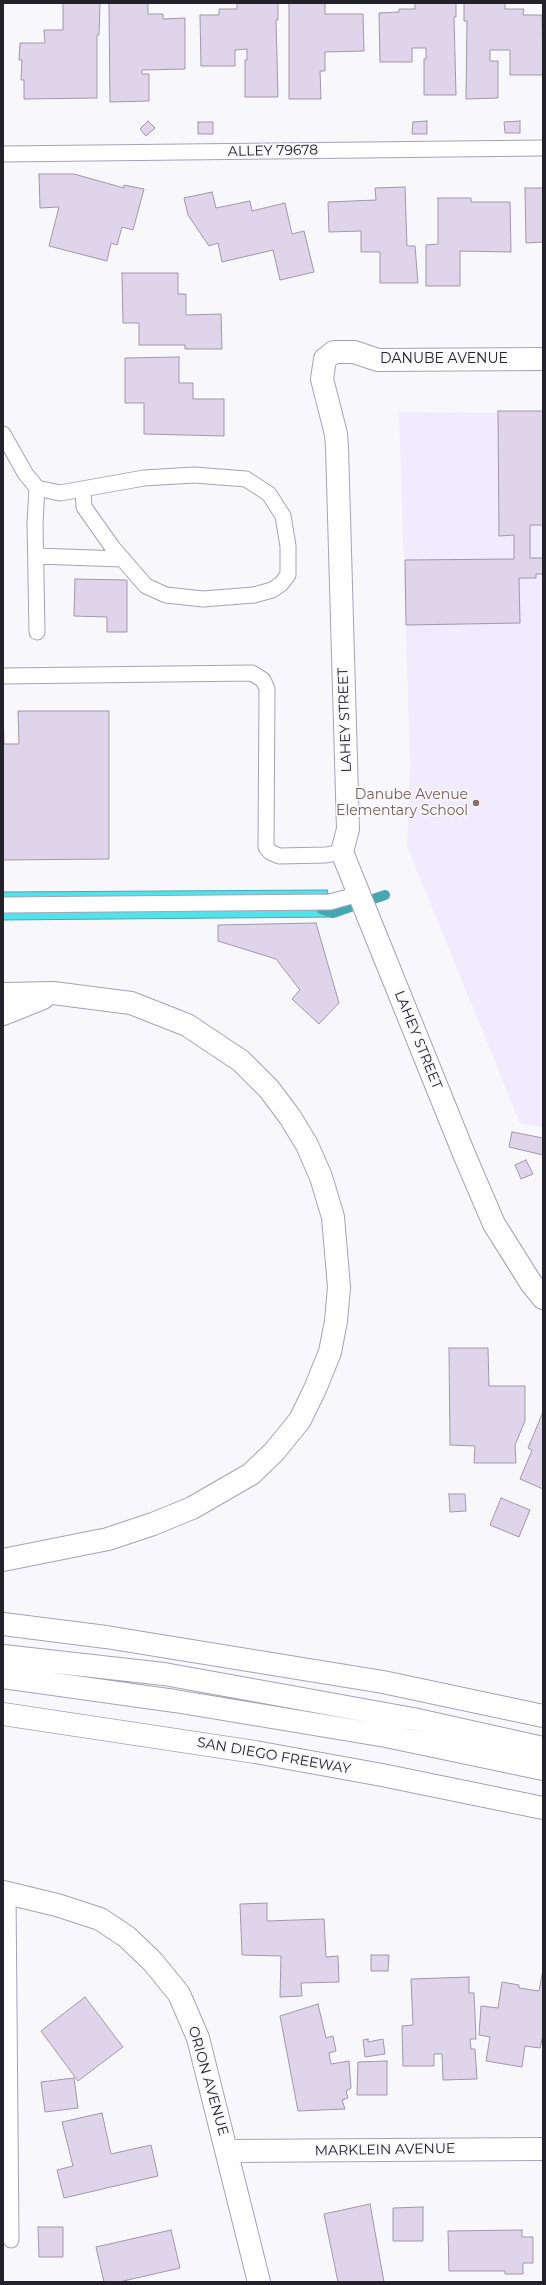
<!DOCTYPE html>
<style>
body{margin:0}
#map{position:relative;width:546px;height:2285px;overflow:hidden;background:#f8f8fc;font-family:Montserrat,sans-serif}
canvas{display:block}
.frame{position:absolute;inset:0;border:4px solid #232129;pointer-events:none}
</style>
<div id="map">
<canvas width="546" height="2285"></canvas>
<div class="frame"></div>
</div>
<script>
const g = document.querySelector('canvas').getContext('2d');
g.lineJoin = 'round';
function fill(path, color) { g.fillStyle = color; g.fill(path, 'evenodd'); }
const toPath = rows => new Path2D(rows.map(r => 'M' + r).join(''));
function strokePath(path, color, width, dash) { g.strokeStyle = color; g.lineWidth = width; g.lineCap = dash ? 'butt' : 'round'; g.setLineDash(dash || []); g.stroke(path); }
function drawText(font, color, halo, rows, align = 'center') {
  g.font = font + ' Montserrat,sans-serif'; g.lineWidth = 3.5; g.setLineDash([]); g.textBaseline = 'middle'; g.strokeStyle = halo; g.fillStyle = color; for (const [text, x, y, turn = 0] of rows) {
    g.save(); g.translate(x, y); g.rotate((+turn || 0) * Math.PI / 180); g.textAlign = isNaN(turn) ? turn : align; if (halo) g.strokeText(text, 0, 0); g.fillText(text, 0, 0); g.restore();
  }
}
fill(toPath([
 [399,412,543,413,543,1128,520,1123,407,846,410,761]
]), '#f0ebfd');
const water = toPath([
 [327,890,334,917,3,920,3,892,327,890]
]);
fill(water, '#54e2ea');
strokePath(water, '#45a8b0', 1);
strokePath(toPath([
 [321,909,333,913,385,895]
]), '#45a8b0', 10);
const building = toPath([
 [63,3,100,3,99,35,97,35,97,98,24,99,24,80,21,80,22,60,19,60,20,43,45,43,44,30,63,30,63,3],
 [109,3,148,3,148,14,163,14,163,19,185,18,185,69,142,70,142,74,149,74,149,101,110,102,109,3],
 [237,3,278,3,278,20,276,20,278,97,245,97,245,60,247,60,247,49,235,50,235,66,201,66,200,15,219,15,219,9,237,9,237,3],
 [289,3,325,3,325,14,363,14,364,51,325,52,325,71,320,71,321,99,289,99,289,3],
 [415,3,456,3,456,17,454,17,456,95,424,95,424,59,426,59,426,48,412,48,412,62,380,62,379,13,399,12,399,9,415,9,415,3],
 [464,3,505,3,505,9,524,9,523,15,542,15,543,75,510,75,510,50,490,50,490,61,498,61,498,98,466,99,467,21,464,21,464,3],
 [148,121,155,128,146,136,140,129,148,121],
 [427,121,427,134,412,134,413,122,427,121],
 [520,121,520,133,505,133,504,122,520,121],
 [198,122,213,122,213,134,198,134,198,122],
 [39,174,74,174,124,188,124,185,144,189,133,230,122,227,117,245,111,243,107,261,49,246,59,207,40,208,39,174],
 [405,187,407,246,415,246,418,283,380,283,380,252,361,252,361,231,329,232,328,202,376,200,375,188,405,187],
 [525,188,543,188,543,242,526,243,525,188],
 [212,192,216,208,250,201,252,211,285,203,292,234,304,231,314,272,280,280,273,250,222,262,218,243,209,246,188,215,184,198,212,192],
 [438,198,471,198,471,202,510,202,511,252,460,251,460,286,426,286,426,245,438,244,438,198],
 [122,273,178,273,178,294,186,294,186,315,221,314,222,349,185,349,185,345,139,345,139,323,123,323,122,273],
 [179,357,179,383,193,383,193,399,224,399,224,436,144,434,144,403,125,403,125,358,179,357],
 [498,411,543,411,543,525,530,525,530,558,543,558,543,574,536,574,536,578,519,578,520,623,406,625,405,560,514,559,514,535,499,536,498,411],
 [75,579,127,580,127,632,107,632,107,617,74,616,75,579],
 [3,709,4,744,19,744,18,711,109,711,109,859,3,860,3,709],
 [316,923,339,1003,319,1024,292,999,300,990,276,959,218,941,218,925,316,923],
 [512,1132,543,1138,543,1155,509,1147,512,1132],
 [526,1160,533,1174,521,1179,515,1165,526,1160],
 [449,1348,488,1348,489,1386,525,1386,525,1421,515,1445,516,1463,474,1463,475,1446,450,1445,449,1348],
 [543,1412,543,1489,520,1479,532,1450,528,1448,543,1412],
 [449,1494,465,1494,466,1511,450,1512,449,1494],
 [501,1498,530,1510,519,1537,490,1525,501,1498],
 [267,1903,267,1921,324,1919,326,1957,338,1956,339,1982,301,1983,302,1996,280,1997,281,1956,242,1955,240,1904,267,1903],
 [371,1955,389,1955,388,1971,371,1971,371,1955],
 [543,1970,543,2035,540,2048,525,2046,522,2067,486,2061,490,2037,479,2035,481,2006,498,2008,502,1982,519,1985,519,1988,539,1991,543,1970],
 [469,1977,469,1993,474,1993,476,2039,470,2039,471,2049,475,2049,477,2079,443,2080,442,2054,434,2054,434,2066,403,2066,402,2026,413,2025,411,1979,469,1977],
 [85,1997,123,2047,78,2081,41,2031,85,1997],
 [318,2004,326,2038,333,2036,336,2051,329,2053,331,2064,349,2061,351,2088,346,2091,348,2098,342,2100,345,2109,298,2111,280,2016,318,2004],
 [368,2039,368,2042,383,2039,385,2054,365,2057,363,2040,368,2039],
 [387,2061,387,2095,357,2095,358,2062,387,2061],
 [74,2078,78,2108,45,2112,41,2082,74,2078],
 [102,2113,111,2154,151,2145,158,2176,64,2198,57,2170,73,2166,62,2122,102,2113],
 [370,2204,384,2282,338,2282,324,2214,370,2204],
 [423,2207,423,2241,393,2241,393,2208,423,2207],
 [38,2227,63,2227,63,2257,39,2257,38,2227],
 [171,2230,180,2268,119,2282,104,2282,96,2247,171,2230],
 [522,2230,522,2237,533,2237,533,2263,523,2263,523,2274,505,2274,505,2271,449,2271,448,2231,522,2230]
]);
fill(building, '#ded5ea');
strokePath(building, '#a097ab', 1);
const lane = toPath([
 [3,154,543,148],
 [3,434,25,473,37,488,60,493,144,478,194,475,246,479,269,494,283,516,288,546,288,575,281,584,272,590,254,595,203,599,166,595,146,586,113,548,84,507,83,491],
 [37,488,35,523,37,632],
 [36,556,123,559],
 [3,676,252,673,263,680,267,689,266,847,270,852,279,856,326,855,342,852],
 [3,905,330,902,359,894],
 [8,1893,11,2240]
]);
const street = toPath([
 [543,359,378,360,354,352,334,352,325,359,322,379,336,434,337,447,348,829,342,852,464,1154,494,1224,531,1283,543,1298],
 [3,1892,57,1905,100,1919,127,1937,153,1962,179,1994,198,2038,259,2282],
 [228,2151,543,2149]
]);
const highway = toPath([
 [3,994,53,993,131,1003,187,1025,241,1061,269,1089,290,1117,307,1145,321,1177,333,1217,339,1287,336,1321,330,1352,315,1389,300,1420,274,1452,251,1474,192,1508,153,1524,108,1539,3,1560],
 [3,1014,43,998],
 [3,1624,106,1637,383,1682,543,1716],
 [3,1656,164,1674,413,1719,543,1748],
 [3,1677,175,1701,386,1736,543,1769],
 [3,1714,255,1752,382,1775,543,1808]
]);
strokePath(lane, '#a6a2b7', 17);
strokePath(street, '#a6a2b7', 24);
strokePath(highway, '#a6a2b7', 24);
strokePath(lane, '#fff', 15);
strokePath(street, '#fff', 22);
strokePath(highway, '#fff', 22);
for (const [x, y, r, color] of [
 [476,803,4,"#8d6e63"]
]) { const dot = new Path2D(); dot.arc(x, y, r, 0, 2 * Math.PI); g.fillStyle = color; g.fill(dot); strokePath(dot, '#f8f8fc', 1.5); }
drawText('14px', '#232129', '#f8f8fc', [
 ["ALLEY 79678",273,151,-1],
 ["DANUBE AVENUE",444,359],
 ["LAHEY STREET",345,720,-92],
 ["LAHEY STREET",418,1040,68],
 ["SAN DIEGO FREEWAY",274,1756,10],
 ["ORION AVENUE",208,2081,74],
 ["MARKLEIN AVENUE",385,2150,-1]
]);
drawText('14px', '#785e54', '#f8f8fc', [
 ["Danube Avenue",468,795],
 ["Elementary School",468,811]
], 'right');
</script>
